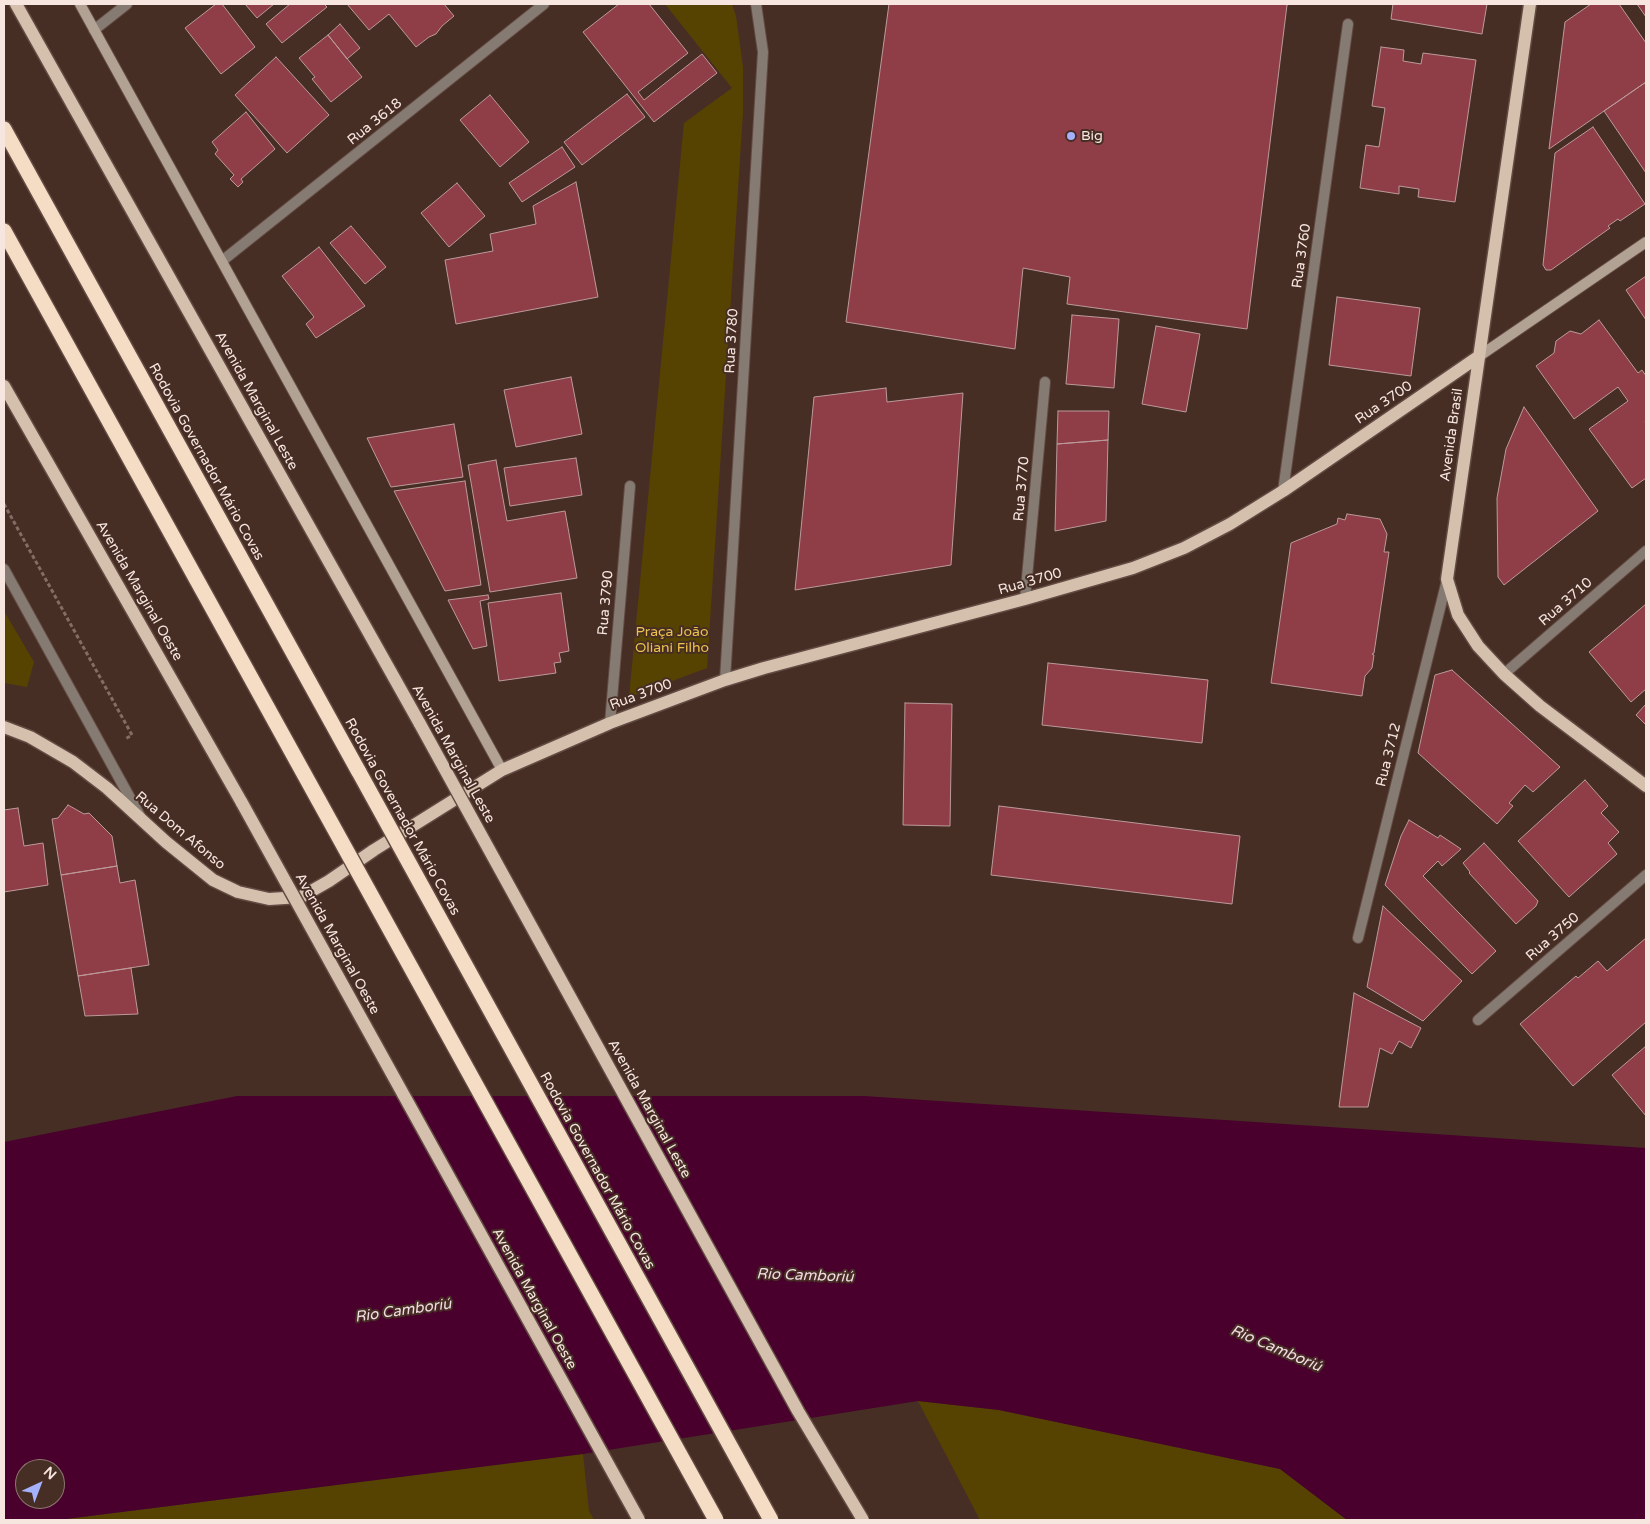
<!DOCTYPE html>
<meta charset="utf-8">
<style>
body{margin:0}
#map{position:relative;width:1650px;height:1524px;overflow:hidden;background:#472e25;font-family:"Varela Round",sans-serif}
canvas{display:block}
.frame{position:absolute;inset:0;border:5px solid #f7e6e0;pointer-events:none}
.north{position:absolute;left:15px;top:1459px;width:50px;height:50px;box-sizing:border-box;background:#472e25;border:1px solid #8d7870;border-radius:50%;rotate:43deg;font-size:14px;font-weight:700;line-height:20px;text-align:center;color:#f7e6e0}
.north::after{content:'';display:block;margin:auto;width:18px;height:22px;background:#a6b1fc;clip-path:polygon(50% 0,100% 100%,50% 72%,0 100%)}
</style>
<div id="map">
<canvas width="1650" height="1524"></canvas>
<div class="frame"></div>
<div class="north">N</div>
</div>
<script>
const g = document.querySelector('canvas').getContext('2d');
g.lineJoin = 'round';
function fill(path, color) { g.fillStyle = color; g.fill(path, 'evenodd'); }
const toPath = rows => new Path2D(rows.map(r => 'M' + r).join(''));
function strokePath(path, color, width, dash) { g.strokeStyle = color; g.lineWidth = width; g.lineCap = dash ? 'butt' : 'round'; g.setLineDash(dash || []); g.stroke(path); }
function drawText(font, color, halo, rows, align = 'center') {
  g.font = font + ' "Varela Round",sans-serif'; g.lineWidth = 4; g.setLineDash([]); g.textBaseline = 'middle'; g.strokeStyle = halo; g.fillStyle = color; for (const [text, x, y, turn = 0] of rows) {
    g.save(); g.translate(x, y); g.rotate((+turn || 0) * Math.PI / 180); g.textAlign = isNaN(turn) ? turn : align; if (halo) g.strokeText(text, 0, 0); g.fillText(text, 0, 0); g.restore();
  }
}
fill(toPath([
 [665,4,732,4,736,16,743,67,743,112,707,668,629,697,684,123,732,88],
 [4,611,34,662,27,687,4,683],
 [918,1401,999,1410,1280,1469,1347,1520,980,1520],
 [583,1454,589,1511,594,1520,58,1520]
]), '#574301');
fill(toPath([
 [237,1096,864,1096,1646,1148,1646,1520,1347,1520,1280,1469,999,1410,918,1401,583,1454,58,1520,4,1520,4,1142],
 [25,1469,55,1469,55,1499,25,1499]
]), '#49002c');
const building = toPath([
 [216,4,222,4,255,47,221,74,185,28,216,4],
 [245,4,274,4,257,18,245,4],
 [290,4,324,4,327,7,282,43,266,24,290,4],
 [347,4,444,4,454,16,442,26,436,34,429,37,416,47,389,14,369,30,347,4],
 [619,4,649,4,688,53,638,92,644,100,702,54,717,73,654,122,583,32,619,4],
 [889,4,1290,4,1287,5,1247,329,1067,304,1070,277,1023,268,1015,349,846,322,889,4],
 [1393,4,1487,4,1482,34,1391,19,1393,4],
 [1591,4,1619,4,1646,43,1646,82,1549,149,1565,22,1591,4],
 [1637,4,1646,4,1646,17,1637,4],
 [340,24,360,48,347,59,328,35,340,24],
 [328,35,362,77,331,102,312,79,315,77,299,58,328,35],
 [1381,47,1404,50,1403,61,1421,64,1423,53,1476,60,1455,202,1418,197,1419,189,1399,186,1399,194,1360,188,1366,145,1379,147,1385,108,1372,106,1381,47],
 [276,57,329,115,287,153,235,95,276,57],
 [1646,82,1646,173,1604,111,1646,82],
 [627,94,645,117,582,165,564,142,627,94],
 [490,95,529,142,500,167,460,120,490,95],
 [246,112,275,149,241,179,243,182,238,187,230,179,234,175,215,154,218,150,212,142,246,112],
 [1593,127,1645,204,1620,221,1618,219,1608,226,1610,228,1551,270,1546,270,1543,265,1555,153,1593,127],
 [562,147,575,167,522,202,509,183,562,147],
 [576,182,598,297,456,324,445,260,493,251,490,234,536,224,533,206,576,182],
 [457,183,485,216,449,247,421,213,457,183],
 [351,226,386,267,365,284,330,243,351,226],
 [319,247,365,306,316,338,306,324,314,317,282,276,319,247],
 [1646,276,1646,320,1626,290,1646,276],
 [1337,297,1420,308,1411,376,1329,365,1337,297],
 [1072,315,1119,319,1114,388,1066,384,1072,315],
 [1599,320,1638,373,1642,370,1646,376,1646,420,1645,421,1646,423,1646,478,1632,488,1589,429,1628,401,1618,387,1574,419,1536,366,1554,353,1556,341,1570,331,1581,334,1599,320],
 [1156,326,1200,334,1186,412,1142,404,1156,326],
 [571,377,582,434,516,447,504,390,571,377],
 [886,388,887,402,963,393,951,565,795,590,814,397,886,388],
 [1524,407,1598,511,1504,585,1498,577,1497,498,1506,449,1524,407],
 [1058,411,1109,411,1108,440,1057,444,1058,411],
 [454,424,463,477,391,487,367,438,454,424],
 [1108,440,1106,521,1055,531,1057,444,1108,440],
 [576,458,582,495,510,506,504,468,576,458],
 [496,460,507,521,565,511,577,578,490,592,468,465,496,460],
 [465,481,481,585,445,591,394,491,465,481],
 [1347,514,1380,519,1387,534,1384,552,1389,552,1374,653,1372,654,1374,655,1372,668,1365,676,1362,696,1271,683,1291,543,1337,524,1338,518,1345,520,1347,514],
 [561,593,569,651,559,653,561,662,554,663,556,673,499,681,488,603,561,593],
 [488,595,489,599,480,601,487,646,473,649,448,600,488,595],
 [1646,604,1646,689,1631,702,1589,652,1646,604],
 [1048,663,1208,680,1202,743,1042,725,1048,663],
 [1452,670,1560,767,1533,792,1525,785,1509,803,1513,806,1497,824,1418,753,1435,675,1452,670],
 [905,703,952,704,950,826,903,825,905,703],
 [1646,704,1646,725,1636,715,1646,704],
 [1585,780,1608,806,1601,813,1619,832,1608,843,1617,854,1569,897,1518,841,1585,780],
 [68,805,84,814,89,813,112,836,117,866,61,875,52,819,58,818,68,805],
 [999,806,1240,836,1232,904,991,875,999,806],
 [18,808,24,846,43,843,48,885,4,892,4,810,18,808],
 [1409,820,1438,838,1440,835,1461,849,1442,866,1438,861,1423,876,1496,951,1472,974,1385,885,1401,836,1409,820],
 [1484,843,1538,901,1536,906,1516,924,1469,873,1470,872,1463,863,1484,843],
 [117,866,120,883,135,880,149,965,78,976,61,875,117,866],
 [1383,906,1462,981,1423,1021,1367,987,1383,906],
 [1646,938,1646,1022,1573,1086,1520,1024,1576,976,1578,978,1598,961,1607,971,1646,938],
 [131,968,138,1014,85,1016,78,976,131,968],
 [1354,993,1421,1028,1411,1048,1399,1041,1392,1054,1380,1048,1368,1107,1339,1107,1354,993],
 [1646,1046,1646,1116,1612,1075,1646,1046]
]);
fill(building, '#8f3e47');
strokePath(building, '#bc9a9b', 1);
const service = toPath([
 [4,569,140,816]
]);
const minor = toPath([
 [94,30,127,4],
 [222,261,544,4],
 [1283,491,1348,24],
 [1025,599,1045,382],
 [1504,674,1646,551],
 [725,680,763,52,756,4],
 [610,723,630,486],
 [1358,938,1447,580],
 [1478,1020,1646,875]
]);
const secondary = toPath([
 [80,4,502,770],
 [1478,357,1646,242]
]);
const primary = toPath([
 [16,4,420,724],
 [1530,4,1447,579,1458,615,1478,646,1504,674,1540,706,1646,786],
 [4,386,242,803],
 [4,727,30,737,73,762,107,788,166,842,213,880,238,892,269,899,301,897,329,881,374,850,502,770,610,723,725,680,764,668,1025,599,1133,568,1184,548,1230,524,1283,491,1478,357]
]);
const motorway = toPath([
 [4,129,359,772],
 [4,231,319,801]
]);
strokePath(service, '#634b43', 12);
strokePath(minor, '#634b43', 12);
strokePath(secondary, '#634b43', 12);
strokePath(primary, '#634b43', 15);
strokePath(motorway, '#634b43', 18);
strokePath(toPath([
 [4,504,132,735,125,739]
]), '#836d65', 3, [4, 2.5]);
strokePath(service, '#857b72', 10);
strokePath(minor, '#857b72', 10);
strokePath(secondary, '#b2a294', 10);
strokePath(primary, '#d5c0ae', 12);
strokePath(motorway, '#f5dcc5', 15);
const primaryBridge = toPath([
 [420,724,798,1411,863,1520],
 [242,803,639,1520]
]);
const motorwayBridge = toPath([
 [359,772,771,1520],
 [319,801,716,1520]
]);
strokePath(primaryBridge, '#634b43', 15, []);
strokePath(motorwayBridge, '#634b43', 18, []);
strokePath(primaryBridge, '#d5c0ae', 12);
strokePath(motorwayBridge, '#f5dcc5', 15);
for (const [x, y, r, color] of [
 [1071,136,5,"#a6b1fc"]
]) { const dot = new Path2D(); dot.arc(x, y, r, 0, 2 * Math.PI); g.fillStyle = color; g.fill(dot); strokePath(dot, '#472e25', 2); }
drawText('14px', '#f7e6e0', '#472e25', [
 ["Rua 3618",375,122,-39],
 ["Rua 3760",1302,256,-82],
 ["Rua 3780",732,341,-87],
 ["Avenida Marginal Leste",256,401,61],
 ["Rua 3700",1384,403,-34],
 ["Avenida Brasil",1452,435,-82],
 ["Rodovia Governador Mário Covas",206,462,61],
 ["Rua 3770",1022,489,-85],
 ["Rua 3700",1030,582,-16],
 ["Avenida Marginal Oeste",139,591,60],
 ["Rua 3710",1566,602,-41],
 ["Rua 3790",606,603,-85],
 ["Rua 3700",641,695,-20],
 ["Avenida Marginal Leste",453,754,61],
 ["Rua 3712",1389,755,-76],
 ["Rodovia Governador Mário Covas",402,817,61],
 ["Rua Dom Afonso",180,831,40],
 ["Rua 3750",1553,937,-41],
 ["Avenida Marginal Oeste",337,944,61],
 ["Avenida Marginal Leste",649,1109,61],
 ["Rodovia Governador Mário Covas",597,1171,61],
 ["Avenida Marginal Oeste",534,1299,61]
]);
drawText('14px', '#f7e6e0', '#472e25', [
 ["Big",1081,136]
], 'left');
drawText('14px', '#ecc24d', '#472e25', [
 ["Praça João",672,632],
 ["Oliani Filho",672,648]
]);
drawText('italic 15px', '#f3dce5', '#472e25', [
 ["Rio Camboriú",805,1276,2],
 ["Rio Camboriú",403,1311,-8],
 ["Rio Camboriú",1276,1349,23]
]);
</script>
